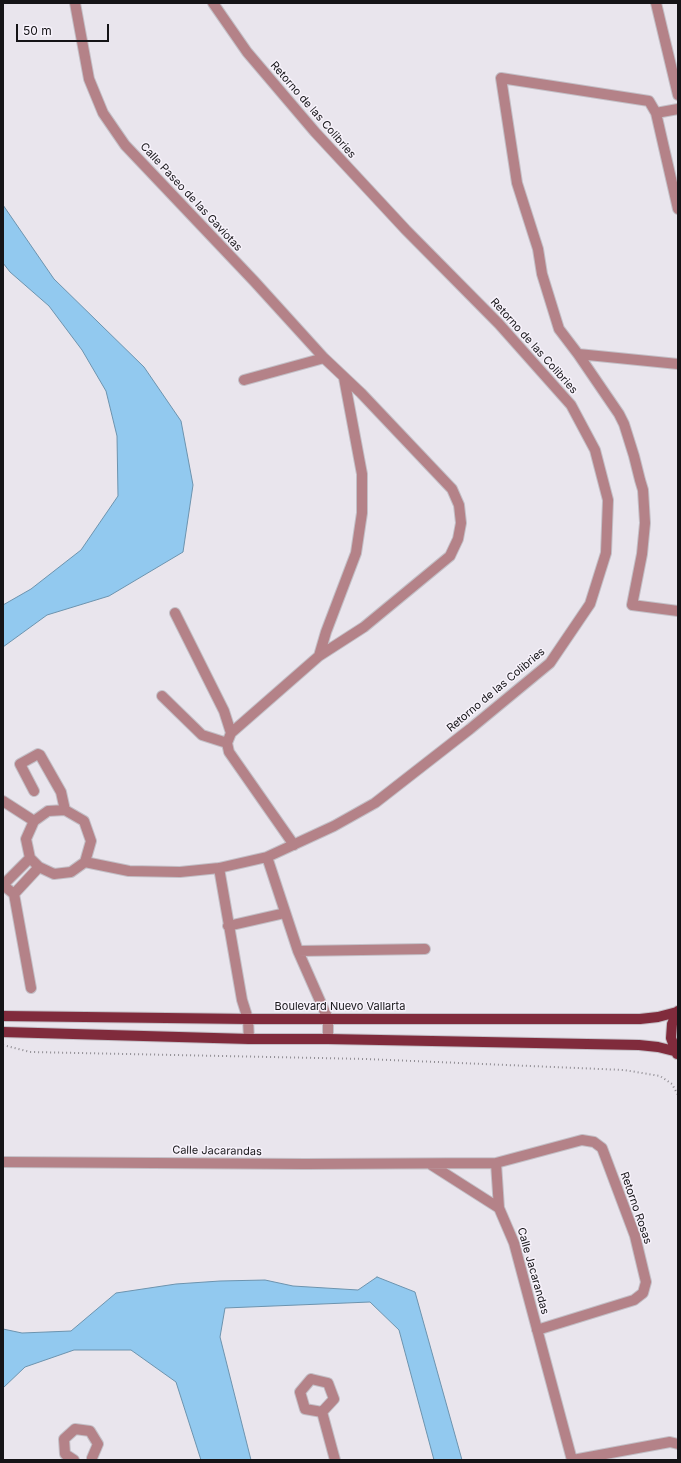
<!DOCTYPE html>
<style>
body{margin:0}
#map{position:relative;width:681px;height:1463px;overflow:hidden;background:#e9e5ed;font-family:Inter,sans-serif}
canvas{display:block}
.frame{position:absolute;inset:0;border:4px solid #151417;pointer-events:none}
.scale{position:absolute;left:16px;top:24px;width:93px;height:18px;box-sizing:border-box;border:2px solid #151417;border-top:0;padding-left:5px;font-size:12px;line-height:14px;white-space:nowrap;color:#151417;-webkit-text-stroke:3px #f7f2fb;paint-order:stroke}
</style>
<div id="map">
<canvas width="681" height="1463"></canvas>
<div class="frame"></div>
<div class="scale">50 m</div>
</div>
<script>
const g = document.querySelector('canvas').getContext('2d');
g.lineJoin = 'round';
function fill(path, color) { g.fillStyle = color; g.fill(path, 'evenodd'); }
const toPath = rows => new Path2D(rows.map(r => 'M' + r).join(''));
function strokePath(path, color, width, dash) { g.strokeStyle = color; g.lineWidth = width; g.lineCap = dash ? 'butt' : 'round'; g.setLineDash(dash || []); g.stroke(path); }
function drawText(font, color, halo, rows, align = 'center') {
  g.font = font + ' Inter,sans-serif'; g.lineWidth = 3; g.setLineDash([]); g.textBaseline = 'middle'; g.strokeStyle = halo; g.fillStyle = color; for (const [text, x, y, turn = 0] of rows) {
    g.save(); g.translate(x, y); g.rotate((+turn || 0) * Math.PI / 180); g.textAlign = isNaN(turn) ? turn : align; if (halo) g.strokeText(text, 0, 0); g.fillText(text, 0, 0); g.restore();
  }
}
const water = toPath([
 [3,205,54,279,144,367,181,421,193,485,183,552,109,596,47,615,3,647,3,605,31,589,81,550,118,496,117,436,106,391,82,350,49,306,10,272,3,263,3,205],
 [377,1277,415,1292,462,1460,434,1460,399,1330,370,1302,225,1308,220,1337,251,1460,201,1460,176,1382,131,1350,74,1350,25,1367,3,1388,3,1329,22,1333,71,1331,116,1293,176,1284,220,1281,265,1280,293,1286,358,1290,377,1277]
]);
fill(water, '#92c9ef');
strokePath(water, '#6c93ae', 1);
const minor = toPath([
 [75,3,89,79,103,113,125,145,254,281,324,358,361,393,452,489,459,505,461,523,458,539,450,556,364,627,319,656,231,733,227,743,229,752,294,845],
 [656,3,678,95],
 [678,109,656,113,678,209],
 [656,113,649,101,501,78,517,183,538,249,542,274,559,329,578,354,619,414,624,424,634,456,640,480,643,490,645,523,642,554,632,605,678,611],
 [578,354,678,364],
 [244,380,324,358],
 [175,613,224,711,231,733],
 [319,656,326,632,356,553,362,513,362,474,344,378],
 [162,696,202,735,227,743],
 [34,791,21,766,20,764,38,754,40,755,61,792,65,810],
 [3,801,34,821],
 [267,857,298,951,328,1019,328,1039],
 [85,862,91,841,84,821,65,810,48,811,34,821,26,839,30,858,39,867,54,874,71,872,85,862,129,871,180,872,219,868,267,857,334,826,375,803,470,729,550,663,590,604,606,553,608,500,595,450,571,405,499,324,406,230,315,132,247,52,213,3],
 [219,868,242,1000,248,1019,249,1039],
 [3,885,14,894,31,988],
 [3,885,30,858],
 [14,894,39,867],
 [228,926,285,913],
 [298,951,425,949],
 [3,1162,305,1164,496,1163,582,1140,594,1142,602,1148,635,1236,646,1282,643,1293,634,1300,537,1330],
 [496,1163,499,1208,514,1243,572,1460],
 [430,1164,499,1208],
 [311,1379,328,1383,334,1399,322,1412,305,1409,300,1392,311,1379],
 [322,1412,335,1460],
 [74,1460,65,1454,64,1439,75,1429,90,1431,98,1444,92,1458],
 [573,1460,670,1442,678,1444]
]);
const major = toPath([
 [3,1016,248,1019,640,1019,658,1017,677,1012],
 [3,1032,249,1039,328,1039,639,1045,658,1047,674,1051],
 [677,1054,671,1038,672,1024,678,1011]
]);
strokePath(minor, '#c3bfc6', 12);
strokePath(major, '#c3bfc6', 12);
strokePath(toPath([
 [3,1045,30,1052,366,1059,624,1070,660,1076,672,1084,678,1095]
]), '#908d93', 2, [1, 3]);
strokePath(minor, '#b48288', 10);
strokePath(major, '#802b3c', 10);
drawText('11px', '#151417', '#f7f2fb', [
 ["Retorno de las Colibries",313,110,49],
 ["Calle Paseo de las Gaviotas",191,197,47],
 ["Retorno de las Colibries",534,346,48],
 ["Retorno de las Colibries",496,690,-40],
 ["Boulevard Nuevo Vallarta",340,1007],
 ["Calle Jacarandas",217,1151,1],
 ["Retorno Rosas",636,1208,71],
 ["Calle Jacarandas",533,1271,74]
]);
</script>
